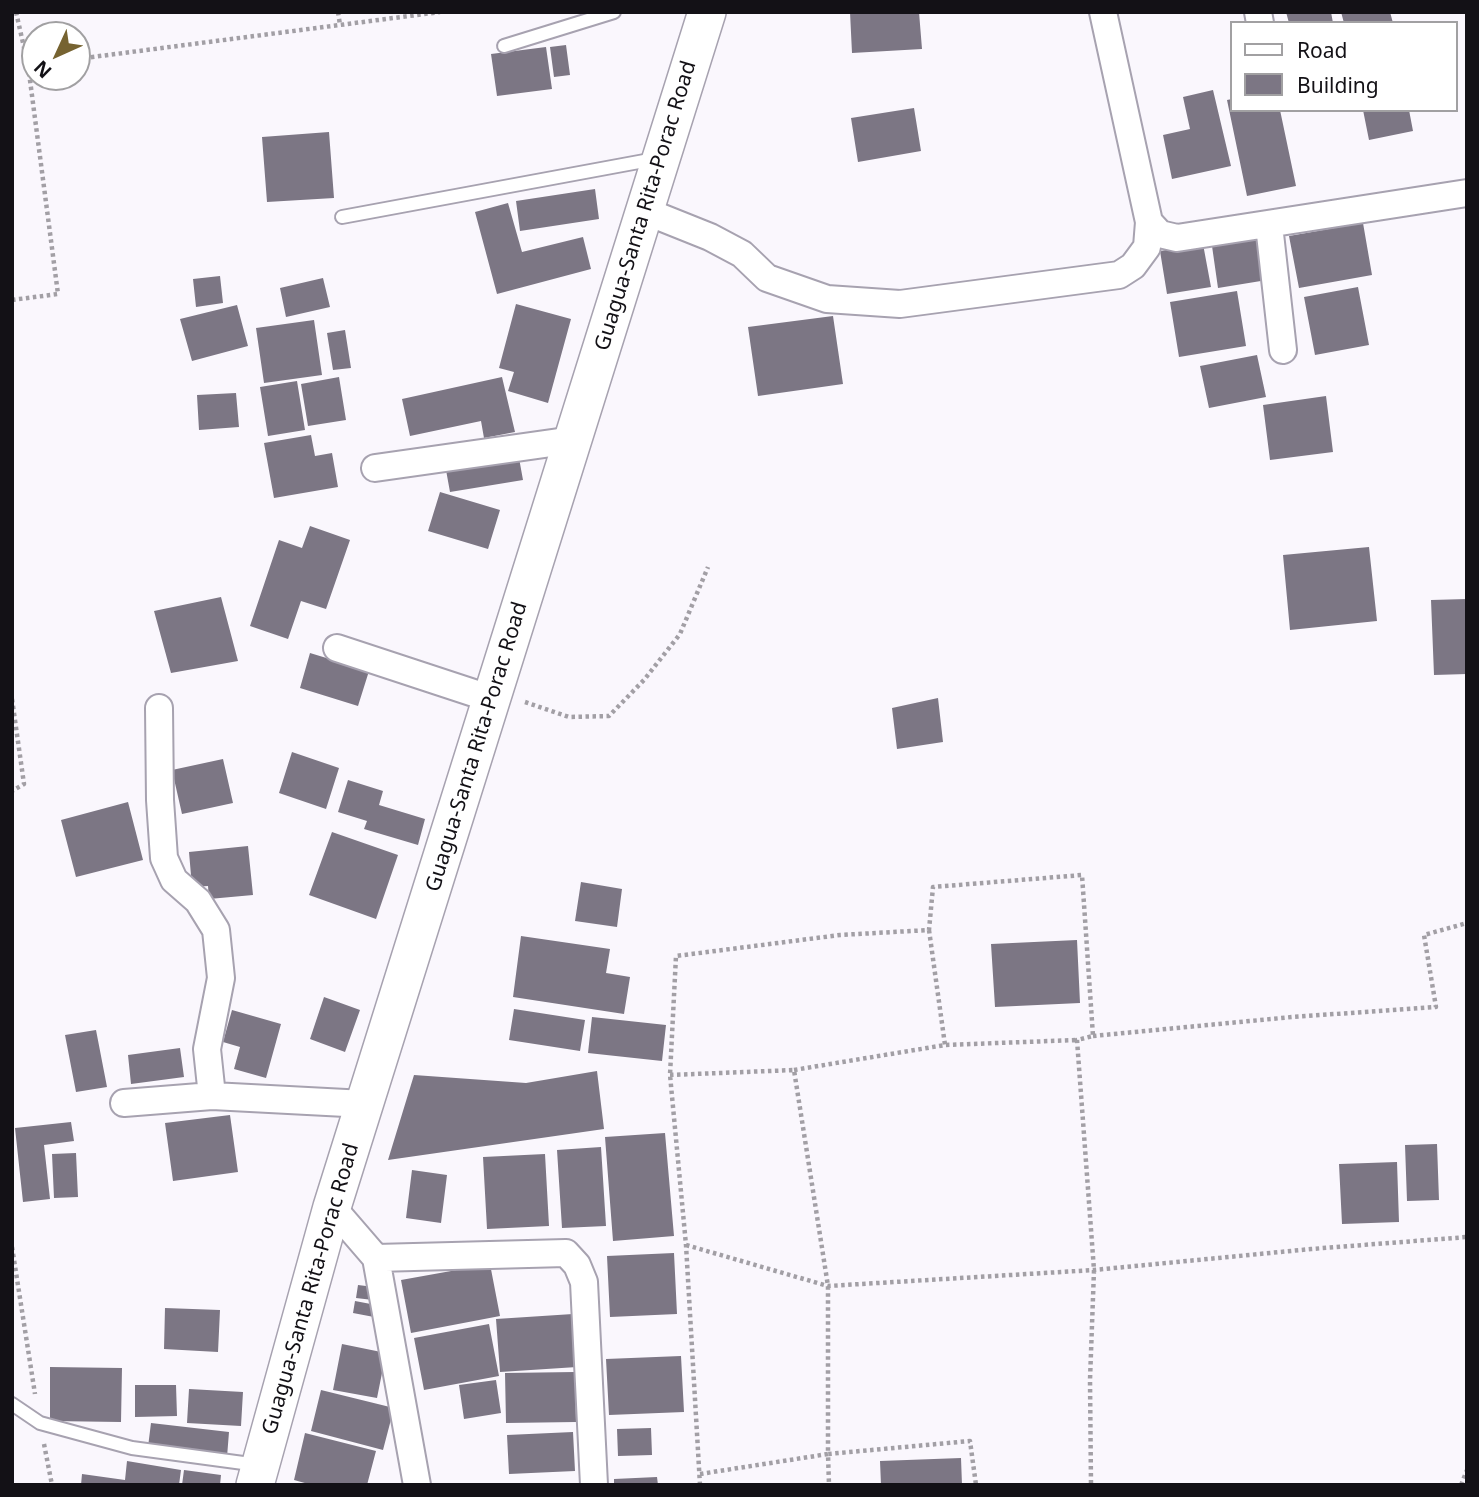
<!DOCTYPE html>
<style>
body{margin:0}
#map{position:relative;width:1479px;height:1497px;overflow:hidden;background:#faf7fd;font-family:"Noto Sans",sans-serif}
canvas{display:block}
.frame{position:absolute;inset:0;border:14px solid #131116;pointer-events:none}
.legend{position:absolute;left:1230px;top:21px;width:228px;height:91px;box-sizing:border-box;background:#fff;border:2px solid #a1a0a2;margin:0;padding:9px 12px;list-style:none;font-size:21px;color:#131116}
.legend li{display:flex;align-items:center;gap:14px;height:35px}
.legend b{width:35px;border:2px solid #a1a0a2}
.north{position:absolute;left:21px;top:21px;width:70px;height:70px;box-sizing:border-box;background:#fff;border:2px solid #a1a0a2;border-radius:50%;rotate:225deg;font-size:19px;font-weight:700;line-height:28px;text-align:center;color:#131116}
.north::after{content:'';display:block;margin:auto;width:24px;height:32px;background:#766331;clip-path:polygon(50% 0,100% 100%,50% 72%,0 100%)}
</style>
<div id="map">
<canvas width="1479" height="1497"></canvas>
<div class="frame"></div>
<ul class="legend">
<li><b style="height:9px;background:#fff"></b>Road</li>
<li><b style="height:19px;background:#7c7684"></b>Building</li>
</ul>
<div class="north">N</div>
</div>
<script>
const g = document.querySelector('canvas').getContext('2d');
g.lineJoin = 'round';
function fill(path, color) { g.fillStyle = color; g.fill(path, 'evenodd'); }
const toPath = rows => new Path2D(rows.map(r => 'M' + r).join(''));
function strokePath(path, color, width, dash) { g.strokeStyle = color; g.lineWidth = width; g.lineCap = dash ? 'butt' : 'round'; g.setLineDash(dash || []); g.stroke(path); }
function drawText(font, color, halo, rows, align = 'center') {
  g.font = font + ' "Noto Sans",sans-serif'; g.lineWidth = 6; g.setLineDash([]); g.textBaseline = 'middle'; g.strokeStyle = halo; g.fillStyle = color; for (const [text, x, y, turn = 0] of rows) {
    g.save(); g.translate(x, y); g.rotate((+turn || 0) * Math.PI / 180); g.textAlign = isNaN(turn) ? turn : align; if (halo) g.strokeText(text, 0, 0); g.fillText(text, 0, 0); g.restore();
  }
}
fill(toPath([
 [850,12,919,12,922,49,852,53],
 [1286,12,1331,12,1333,23,1289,23],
 [1341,12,1390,12,1393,23,1344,23],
 [566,45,570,75,554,77,550,47],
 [546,47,552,89,497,96,491,54],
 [1213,90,1231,166,1172,179,1163,135,1190,129,1183,97],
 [1232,99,1232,110,1280,110,1296,186,1247,196,1227,100],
 [914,108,921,151,858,162,851,118],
 [1363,110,1409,110,1413,131,1369,140],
 [329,132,334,198,267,202,262,137],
 [595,189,599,219,520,231,516,201],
 [508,203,522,252,583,237,591,269,497,294,475,212],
 [1363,223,1372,275,1299,288,1289,236],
 [1259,231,1267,280,1218,288,1211,239],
 [1203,244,1211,287,1167,294,1160,251],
 [220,276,223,303,196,307,193,279],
 [323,278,330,307,286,317,280,288],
 [1358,287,1369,345,1315,355,1304,297],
 [1237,291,1246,346,1179,357,1170,302],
 [516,304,571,319,548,403,508,391,514,372,499,368],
 [237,305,248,346,192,361,180,319],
 [833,316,843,384,758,396,748,327],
 [314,320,322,375,264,383,256,328],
 [345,330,351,368,333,370,327,333],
 [1257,355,1266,397,1209,408,1200,366],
 [339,377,346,420,308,426,301,384],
 [502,377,515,432,484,438,481,421,410,436,402,399],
 [297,381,305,430,268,436,260,387],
 [236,393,239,427,199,430,197,395],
 [1326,396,1333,452,1270,460,1263,405],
 [311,435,315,456,332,453,338,487,274,498,264,443],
 [519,458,523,480,450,492,446,470],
 [440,492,500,510,488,549,428,531],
 [310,526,350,540,326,609,301,601,288,639,250,626,279,540,302,548],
 [1369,547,1377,621,1290,630,1283,555],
 [221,597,238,661,171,673,154,611],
 [1467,599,1467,674,1434,675,1431,600],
 [310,653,369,671,358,706,300,688],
 [938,698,943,742,897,749,892,708],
 [292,752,339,768,326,809,279,793],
 [223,759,233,803,182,814,172,770],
 [348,780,383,791,379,805,425,819,418,845,364,829,367,821,338,812],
 [128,802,143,860,76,877,61,820],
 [332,832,398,855,376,919,309,895],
 [248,846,253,895,209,899,208,886,192,887,189,852],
 [581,882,622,889,617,927,575,921],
 [521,936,610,949,606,973,630,977,624,1014,513,997],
 [1077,940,1080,1003,995,1007,991,944],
 [324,997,360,1010,345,1052,310,1039],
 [514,1009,585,1020,580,1051,509,1040],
 [232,1010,281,1024,266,1078,234,1069,240,1047,223,1042],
 [592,1017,666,1025,662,1061,588,1053],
 [96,1030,107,1087,76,1092,65,1035],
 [180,1048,184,1077,131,1084,128,1055],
 [597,1071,604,1129,388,1160,414,1075,526,1083],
 [230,1115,238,1172,173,1181,165,1123],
 [71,1122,74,1141,44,1145,50,1199,23,1202,15,1128],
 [665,1133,674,1236,613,1241,605,1137],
 [1437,1144,1439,1200,1407,1201,1405,1145],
 [601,1147,606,1226,562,1228,557,1150],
 [76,1153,78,1197,54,1198,52,1154],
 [545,1154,549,1226,487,1229,483,1157],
 [1397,1162,1399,1222,1342,1224,1339,1164],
 [412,1170,447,1175,441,1223,406,1218],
 [674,1253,677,1314,610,1317,607,1256],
 [490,1264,500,1316,411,1333,401,1280],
 [358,1285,374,1287,373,1300,356,1298],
 [355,1301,376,1305,374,1317,353,1313],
 [165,1308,220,1310,218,1352,164,1349],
 [573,1314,577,1367,500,1372,496,1319],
 [489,1324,499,1376,424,1390,414,1338],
 [342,1344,386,1353,377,1398,333,1390],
 [681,1356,684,1412,609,1415,606,1359],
 [50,1367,122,1368,121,1422,50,1421],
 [575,1372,576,1422,506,1423,505,1373],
 [496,1380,501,1413,464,1419,459,1385],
 [135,1385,176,1385,177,1416,135,1417],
 [189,1389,243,1392,241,1426,187,1423],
 [321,1390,394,1408,383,1450,311,1431],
 [151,1423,229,1432,227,1457,148,1447],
 [651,1428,652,1455,618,1456,617,1429],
 [573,1432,575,1471,509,1474,507,1435],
 [305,1433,376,1451,367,1485,312,1485,294,1480],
 [961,1458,962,1485,881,1485,880,1461],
 [127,1461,181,1470,179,1485,81,1485,82,1474,125,1480],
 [184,1470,221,1475,220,1485,182,1485],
 [657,1477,658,1485,614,1485,614,1479]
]), '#7c7684');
const service = toPath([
 [504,46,614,12],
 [342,217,655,159],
 [12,1404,40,1423,132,1448,258,1465]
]);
const minor = toPath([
 [1103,12,1149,222,1160,234,1177,238,1467,193],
 [1258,12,1260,23],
 [645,211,710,237,742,254,767,278,827,299,900,304,1119,275,1133,266,1147,247,1149,222],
 [1269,225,1283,350],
 [375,468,573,440],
 [337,648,492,699],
 [159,708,160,800,164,858,174,880,198,901,216,930,221,978,207,1049,212,1096],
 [124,1103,212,1096,365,1104],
 [332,1207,376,1258,417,1485],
 [376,1258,566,1253,577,1265,584,1282,594,1485]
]);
const secondary = toPath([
 [255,1485,332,1207,707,12]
]);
strokePath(service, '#a7a2b0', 16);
strokePath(minor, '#a7a2b0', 30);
strokePath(secondary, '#a7a2b0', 40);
strokePath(toPath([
 [16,12,28,65],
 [338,12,340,25],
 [77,59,440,12],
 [12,300,58,294,28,65,35,64],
 [12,699,24,784,12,791],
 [525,702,569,717,609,716,644,680,680,634,708,567],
 [929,930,945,1045],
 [1093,1036,1292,1017,1436,1007,1424,935,1467,923],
 [794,1070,945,1045,1077,1040],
 [670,1075,794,1070,828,1286,828,1454,970,1441,976,1485],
 [686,1245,828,1286,1094,1270,1311,1249,1467,1237],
 [12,1247,35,1394],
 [44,1444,52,1485],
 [700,1474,828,1454,829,1485],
 [700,1485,686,1245,670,1075,676,956,840,935,929,930,933,887,1082,875,1093,1036,1077,1040,1094,1270,1090,1380,1091,1485],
 [1461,1485,1467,1470]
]), '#a29fa5', 4.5, [3.5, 3.5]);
strokePath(service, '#fff', 12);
strokePath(minor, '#fff', 26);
strokePath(secondary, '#fff', 37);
drawText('21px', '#131116', '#fff', [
 ["Guagua-Santa Rita-Porac Road",646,206,-73],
 ["Guagua-Santa Rita-Porac Road",477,747,-73],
 ["Guagua-Santa Rita-Porac Road",311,1289,-74]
]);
</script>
